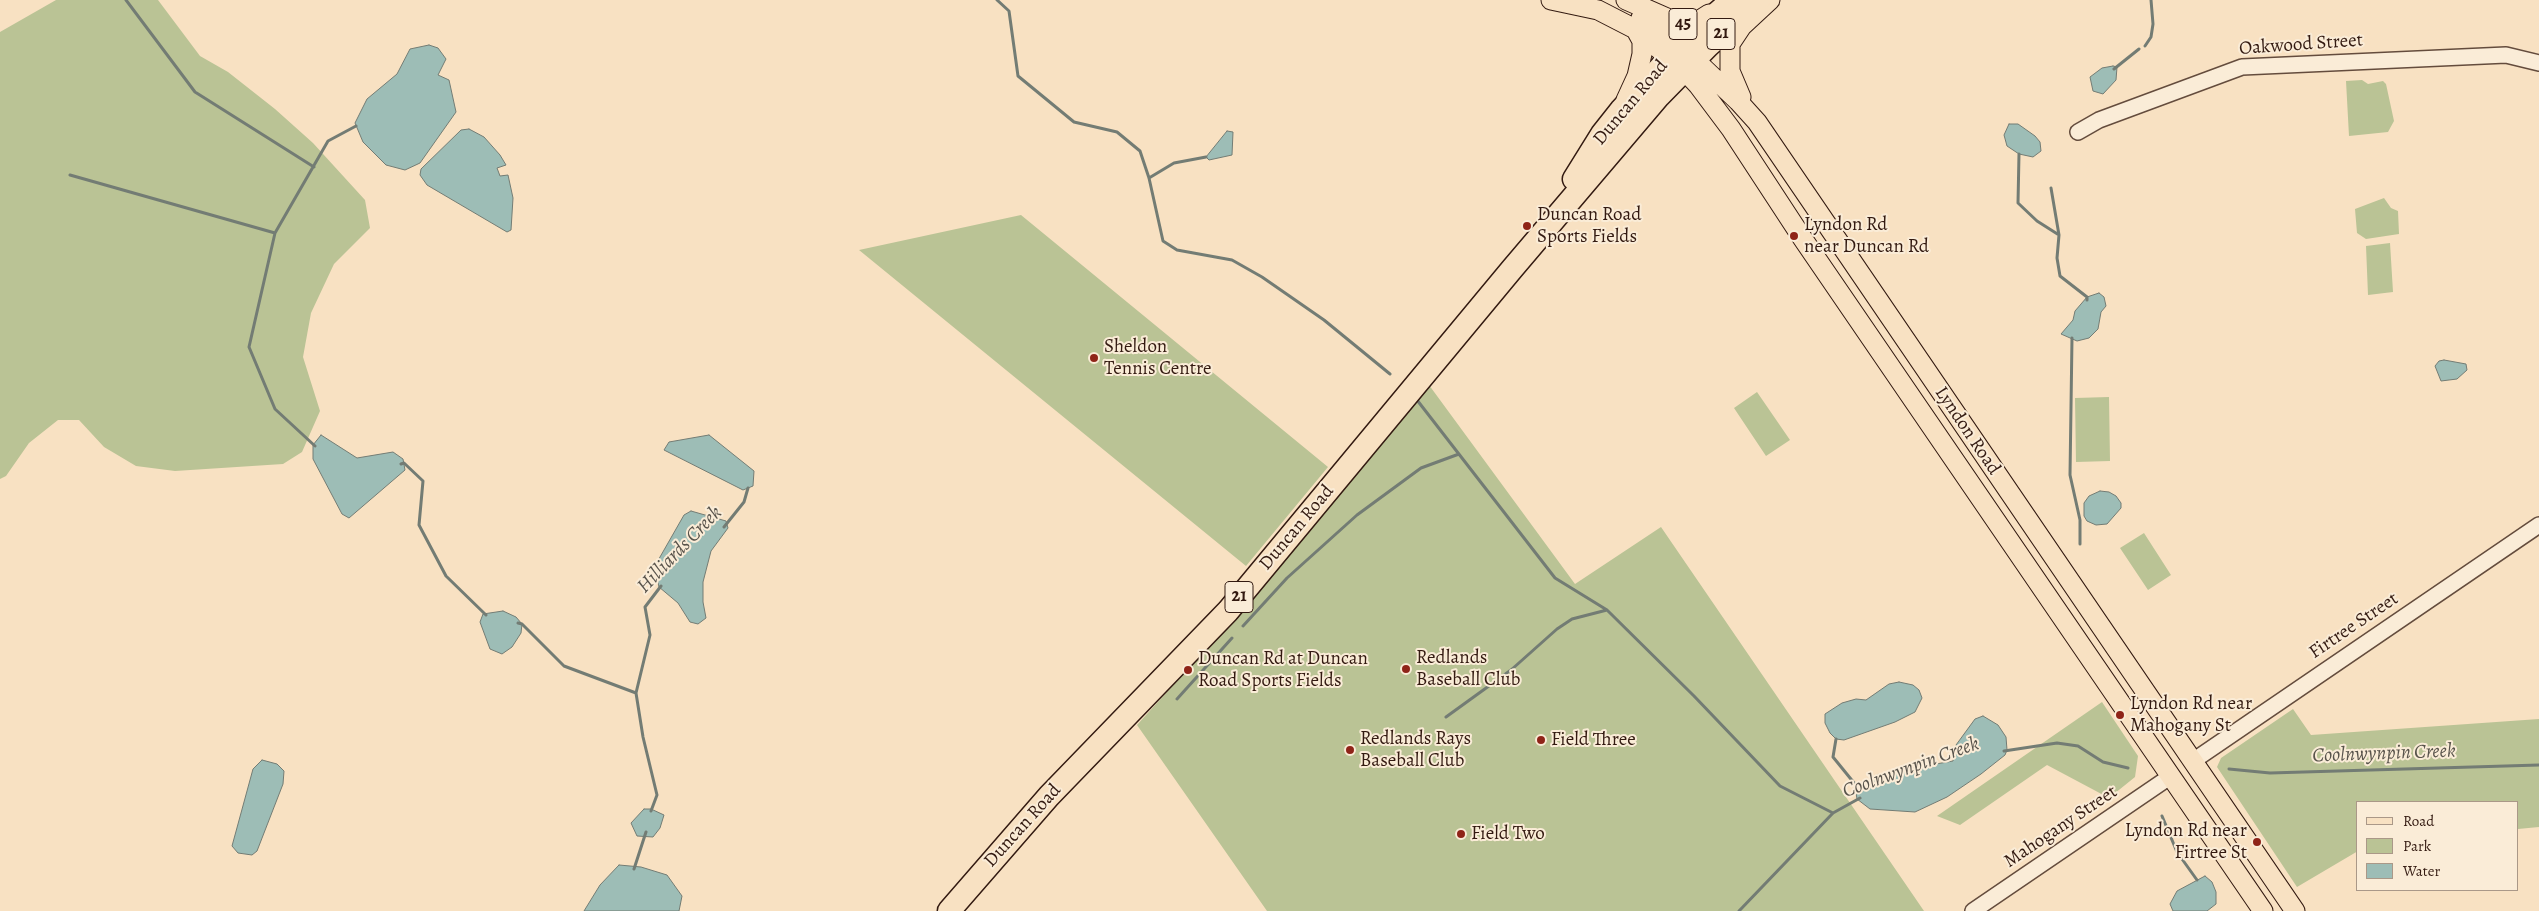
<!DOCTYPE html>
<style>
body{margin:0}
#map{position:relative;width:2539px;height:911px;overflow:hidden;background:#f8e1c2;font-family:Alegreya,serif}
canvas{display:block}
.legend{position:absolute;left:2356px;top:801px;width:162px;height:90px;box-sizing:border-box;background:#faecd7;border:1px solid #aa9888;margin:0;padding:6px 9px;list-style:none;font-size:15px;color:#331a11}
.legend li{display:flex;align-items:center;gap:10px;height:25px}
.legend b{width:25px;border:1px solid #aa9888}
</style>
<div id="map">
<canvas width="2539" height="911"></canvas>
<ul class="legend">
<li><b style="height:6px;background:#f8e1c2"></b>Road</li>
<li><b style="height:14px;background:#bac395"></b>Park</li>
<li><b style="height:14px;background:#9dbdb6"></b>Water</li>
</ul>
</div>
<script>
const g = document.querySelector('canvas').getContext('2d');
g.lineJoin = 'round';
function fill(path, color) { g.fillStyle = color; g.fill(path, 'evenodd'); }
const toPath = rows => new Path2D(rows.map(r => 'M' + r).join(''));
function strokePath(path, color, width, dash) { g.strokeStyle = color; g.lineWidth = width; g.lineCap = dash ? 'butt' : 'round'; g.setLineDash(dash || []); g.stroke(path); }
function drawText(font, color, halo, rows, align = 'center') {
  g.font = font + ' Alegreya,serif'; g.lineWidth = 4; g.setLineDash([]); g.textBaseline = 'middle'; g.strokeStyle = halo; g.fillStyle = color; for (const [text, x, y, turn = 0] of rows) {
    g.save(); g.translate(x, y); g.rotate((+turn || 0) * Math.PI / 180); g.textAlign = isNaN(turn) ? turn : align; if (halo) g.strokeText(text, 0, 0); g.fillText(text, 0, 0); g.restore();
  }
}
fill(toPath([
 [56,0,158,0,200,56,228,72,275,109,313,143,365,200,370,228,334,264,311,313,303,357,320,411,302,452,283,464,175,471,136,466,104,447,79,420,58,420,29,443,6,476,0,479,0,32],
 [2362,80,2368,84,2383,81,2386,84,2394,121,2388,132,2349,136,2346,81],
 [2384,198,2391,208,2398,211,2399,234,2366,239,2357,233,2355,209],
 [1021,215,1328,467,1246,566,859,250],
 [2390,243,2393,292,2368,295,2366,246],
 [1429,385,1575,584,1661,527,1924,911,1267,911,1137,725,1242,609],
 [1757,392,1790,440,1766,456,1734,408],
 [2109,397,2110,461,2076,462,2075,398],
 [2144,533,2171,575,2148,590,2120,548],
 [2102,702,2138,756,2135,777,2109,798,2047,765,1960,825,1937,816],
 [2293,709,2311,735,2539,719,2539,827,2518,829,2518,802,2358,802,2358,851,2297,887,2217,767,2221,758]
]), '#bac395');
const water = toPath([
 [429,45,438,48,446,59,438,75,449,80,456,112,420,163,405,170,386,165,363,142,355,123,367,99,397,74,410,49,429,45],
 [2113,66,2117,67,2116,80,2103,94,2093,91,2090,77,2102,68,2113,66],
 [2009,124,2018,124,2035,136,2040,142,2041,151,2033,157,2019,154,2007,146,2004,135,2009,124],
 [469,129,484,137,500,155,506,165,497,168,500,176,508,175,513,198,511,230,507,232,427,185,420,175,421,169,461,130,469,129],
 [1227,131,1233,132,1232,155,1209,160,1206,157,1227,131],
 [2099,293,2104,297,2106,306,2101,312,2098,329,2089,338,2077,341,2061,334,2073,320,2075,311,2087,297,2099,293],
 [2444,360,2466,364,2467,370,2457,379,2441,381,2435,366,2439,361,2444,360],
 [321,435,357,458,393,452,403,459,405,470,349,518,342,514,313,459,313,445,321,435],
 [709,435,754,471,753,486,743,490,664,450,669,442,709,435],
 [2100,491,2109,492,2116,496,2121,503,2121,508,2107,524,2096,525,2087,521,2084,516,2084,503,2089,496,2100,491],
 [691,511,726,521,728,528,711,551,703,582,703,602,706,618,698,624,690,622,678,603,659,587,656,574,656,564,684,515,691,511],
 [503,611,516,617,522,624,521,633,512,647,502,654,490,649,480,622,483,614,503,611],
 [1899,682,1913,685,1919,690,1922,698,1915,712,1895,722,1844,740,1836,739,1830,733,1825,723,1825,714,1842,703,1856,699,1866,700,1889,684,1899,682],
 [1983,716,1998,725,2006,737,2007,750,2005,755,1981,774,1947,797,1915,812,1870,809,1857,799,1855,787,1879,774,1953,761,1956,745,1975,719,1983,716],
 [262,760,277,764,284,771,283,784,257,851,252,855,238,853,232,846,253,769,262,760],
 [644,809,651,809,664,815,660,828,653,837,637,836,631,823,644,809],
 [619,865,641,867,667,875,682,896,679,911,584,911,600,885,619,865],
 [2205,876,2212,882,2216,892,2216,904,2207,911,2173,911,2170,904,2177,891,2205,876]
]);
fill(water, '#9dbdb6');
strokePath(water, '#737c74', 1);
strokePath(toPath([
 [126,0,195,92,314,167],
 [997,0,1009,11,1018,76,1074,122,1117,132,1140,151,1149,178,1163,241,1177,250,1232,260,1262,277,1324,320,1390,374],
 [2145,46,2151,37,2153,24,2151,0],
 [2114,69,2139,49],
 [2019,154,2018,203,2037,221,2059,235],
 [70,175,275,233],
 [1149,178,1174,163,1206,157],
 [2051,188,2059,235,2057,258,2060,276,2087,297,2087,300],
 [2072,338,2070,475,2080,520,2080,544],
 [1417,400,1555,578,1607,610,1694,696,1780,786,1833,813],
 [315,446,275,409,249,347,275,233,328,141,356,126],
 [401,464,404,463,423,481,419,525,446,576,486,615],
 [724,527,744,502,748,488],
 [518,623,522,624,564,666,636,693],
 [1243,626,1287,578,1357,515,1421,468,1459,454],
 [1177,699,1232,638],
 [1446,717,1511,670,1557,629,1572,619,1607,610],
 [1836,739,1833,757,1859,789],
 [2004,751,2057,743,2078,746,2103,762,2128,768],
 [2229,769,2270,773,2539,765],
 [651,811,657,795,643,737,636,693,650,635,645,607,661,586],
 [2162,816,2177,852,2197,880],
 [634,869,646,832],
 [1739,911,1833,813,1860,798]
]), '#737c74', 3);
const minor = toPath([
 [2078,132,2099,120,2242,67,2506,55,2539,63],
 [2193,761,2539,525],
 [1973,911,2171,776]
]);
const major = toPath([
 [1551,0,1598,10,1635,29,1684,70,1698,85,1731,129,1803,239,2263,911],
 [1626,0,1683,25,1695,23,1709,14],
 [1641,18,1695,60,1738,101,1757,122,2295,911],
 [1741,97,1730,71,1730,44,1742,26,1770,0],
 [1626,100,1637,76,1642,54,1642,41,1636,30]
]);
const highway = toPath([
 [1574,179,1602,134,1621,110,1686,40,1732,0],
 [949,911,1049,796,1228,611,1512,269,1659,96,1708,46,1759,0]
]);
strokePath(minor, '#644c3d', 18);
strokePath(major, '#331a11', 21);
strokePath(highway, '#331a11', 25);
strokePath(minor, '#faecd7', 15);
strokePath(major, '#f8e1c2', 19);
strokePath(highway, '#f8e1c2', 22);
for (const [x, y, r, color] of [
 [1527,226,5,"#8f2418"],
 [1794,236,5,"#8f2418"],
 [1094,358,5,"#8f2418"],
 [1406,669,5,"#8f2418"],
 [1188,670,5,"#8f2418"],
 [2120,715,5,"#8f2418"],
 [1541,740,5,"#8f2418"],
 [1350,750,5,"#8f2418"],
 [1461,834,5,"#8f2418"],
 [2257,842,5,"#8f2418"]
]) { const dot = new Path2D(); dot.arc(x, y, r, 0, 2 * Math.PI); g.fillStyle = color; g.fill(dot); strokePath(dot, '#faecd7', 2); }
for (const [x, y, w] of [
 [1683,24,28],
 [1721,34,28],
 [1239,597,28]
]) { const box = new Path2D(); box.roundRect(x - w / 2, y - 15.5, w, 31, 4); g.fillStyle = '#faecd7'; g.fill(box); strokePath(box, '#331a11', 1); }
drawText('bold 18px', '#331a11', null, [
 ["45",1683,24],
 ["21",1721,34],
 ["21",1239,597]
]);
drawText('19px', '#331a11', '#faecd7', [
 ["Oakwood Street",2301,45,-4],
 ["Duncan Road",1631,103,-50],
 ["Lyndon Road",1967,431,56],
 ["Duncan Road",1297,528,-50],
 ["Firtree Street",2354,626,-34],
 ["Duncan Road",1023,826,-48],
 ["Mahogany Street",2061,827,-34]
]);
drawText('19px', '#331a11', '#faecd7', [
 ["Duncan Road",1537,215],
 ["Sports Fields",1537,237],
 ["Lyndon Rd",1804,225],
 ["near Duncan Rd",1804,247],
 ["Sheldon",1104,347],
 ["Tennis Centre",1104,369],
 ["Redlands",1416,658],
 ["Baseball Club",1416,680],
 ["Duncan Rd at Duncan",1198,659],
 ["Road Sports Fields",1198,681],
 ["Lyndon Rd near",2130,704],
 ["Mahogany St",2130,726],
 ["Redlands Rays",1360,739],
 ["Baseball Club",1360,761],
 ["Field Three",1551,740],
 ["Lyndon Rd near",2247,831,"right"],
 ["Firtree St",2247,853,"right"],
 ["Field Two",1471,834]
], 'left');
drawText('italic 20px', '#58534b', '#faecd7', [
 ["Hilliards Creek",680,550,-46],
 ["Coolnwynpin Creek",2384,754,-2],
 ["Coolnwynpin Creek",1911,768,-20]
]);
</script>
